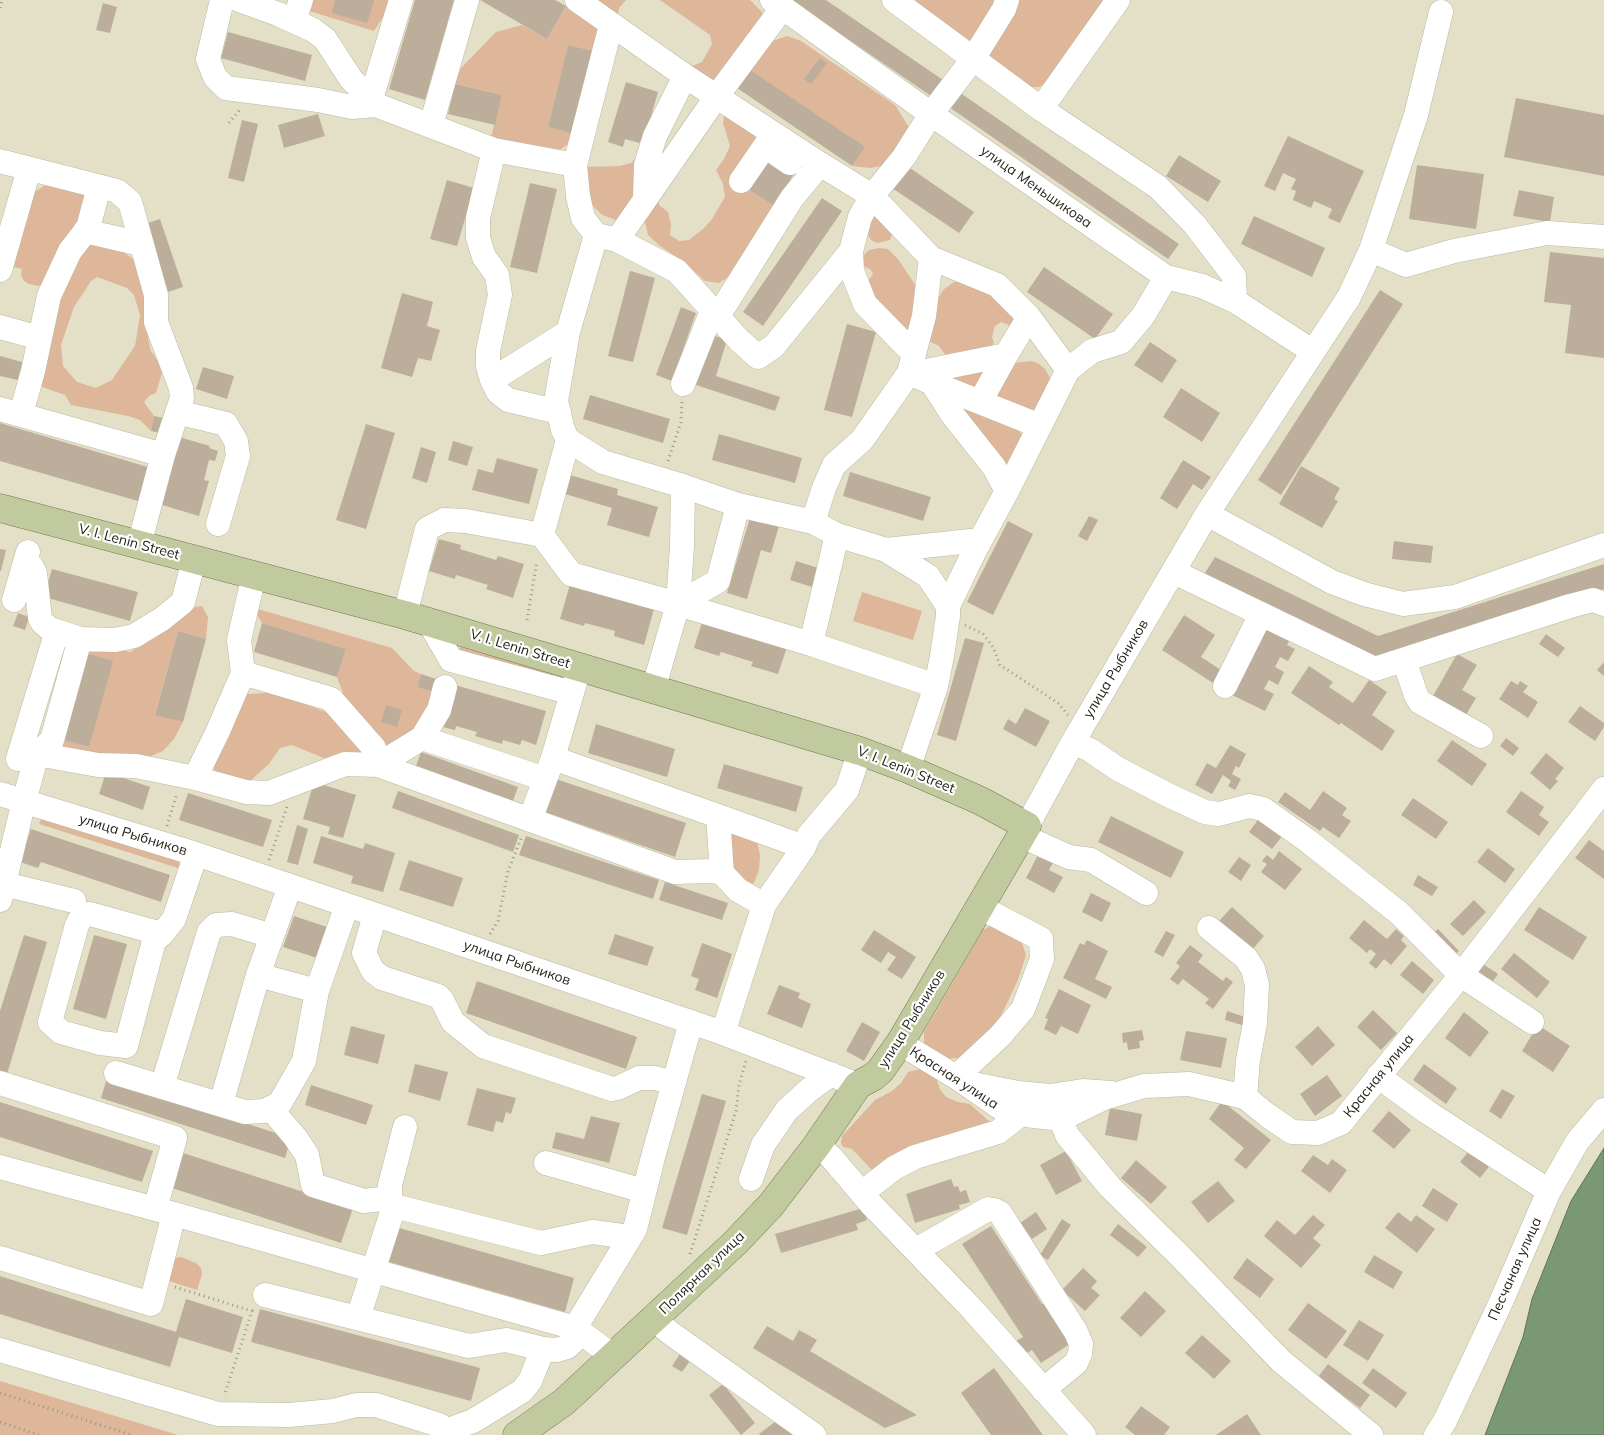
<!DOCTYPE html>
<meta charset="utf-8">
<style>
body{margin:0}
canvas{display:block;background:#e4e0c8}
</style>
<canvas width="1604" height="1435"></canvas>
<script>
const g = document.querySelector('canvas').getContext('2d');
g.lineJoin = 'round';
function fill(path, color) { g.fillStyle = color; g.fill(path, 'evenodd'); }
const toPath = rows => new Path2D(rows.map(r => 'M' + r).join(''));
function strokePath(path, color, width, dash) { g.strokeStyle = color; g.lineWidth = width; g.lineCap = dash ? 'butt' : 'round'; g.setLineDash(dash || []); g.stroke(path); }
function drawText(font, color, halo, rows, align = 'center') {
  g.font = font + ' Mulish,sans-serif'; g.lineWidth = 4.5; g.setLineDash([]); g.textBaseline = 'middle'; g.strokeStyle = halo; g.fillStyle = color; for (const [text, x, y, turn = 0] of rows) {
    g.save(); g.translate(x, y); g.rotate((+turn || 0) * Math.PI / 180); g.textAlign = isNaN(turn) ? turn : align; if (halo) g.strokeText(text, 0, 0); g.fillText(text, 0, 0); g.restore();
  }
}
fill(toPath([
 [305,0,389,0,385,14,374,31,306,10],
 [590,0,626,0,619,8,618,15],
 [660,0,750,0,762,12,763,22,719,79,706,79,692,66,702,62,712,44,710,35],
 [911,0,998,0,980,36,969,41],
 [1014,0,1108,0,1056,76,1039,87,1021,87,989,57],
 [573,4,600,24,594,51,568,45,548,127,574,134,568,144,561,149,549,151,491,137,502,95,455,84,461,68,496,32,522,25,547,39,566,6],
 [787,36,801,41,895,105,910,129,909,136,882,166,870,168,852,166,864,147,749,69,764,44],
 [725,109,753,131,758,146,746,188,774,206,727,278,719,283,705,281,685,263,660,246,648,235,645,222,646,212,653,187,660,206,668,212,671,224,670,235,679,241,689,240,703,229,712,219,725,197,723,184,716,170,724,159,730,146,723,123],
 [636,158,645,158,632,203,619,221,602,215,592,205,586,190,584,167,620,166,631,163],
 [61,183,85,192,86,204,79,224,46,283,38,286,29,284,24,281,21,275,22,269,14,267,34,192,44,186],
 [870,209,889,229,892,234,890,240,877,243,871,240,868,235,866,229],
 [95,243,122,251,137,262,144,270,150,329,148,339,151,351,159,363,162,373,156,393,149,396,144,402,154,416,151,431,140,420,128,416,71,405,65,395,42,387,36,372,39,358,79,247],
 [97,277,127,288,134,295,140,315,135,346,112,380,96,388,77,382,63,366,61,345,74,307,91,281],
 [879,248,888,249,898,259,920,292,909,329,902,329,882,309,866,284,873,274,871,270,864,266,863,260,864,255,869,250],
 [975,280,1008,306,1014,322,1011,326,1001,322,995,326,992,337,994,343,989,350,947,357,939,346,929,341,936,302,943,290,954,282],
 [1031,361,1039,364,1045,369,1049,376,1052,386,1037,419,994,403,1005,364],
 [981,369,986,374,979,389,943,376],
 [949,400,1012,422,1023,436,1007,476],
 [862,592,922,611,913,640,853,621],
 [202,606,208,617,206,639,178,631,155,714,183,722,174,739,163,751,139,761,58,750,60,739,89,747,85,653,89,645,131,652,152,633,188,608],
 [258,609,392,648,414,671,421,674,417,687,432,692,424,716,408,737,362,760,326,759,292,745,280,748,269,764,249,782,216,772,210,763,247,694,267,693,299,702,326,712,342,716,348,707,337,677,346,649,262,623,257,615],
 [460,647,554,671,552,676,459,653],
 [42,817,176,860,179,862,181,869,39,824],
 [732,833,757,842,760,855,759,870,754,883,746,887,731,880,725,835],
 [993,924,1021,940,1026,955,1018,980,997,1024,970,1053,958,1058,944,1059,924,1046,924,1032,983,930],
 [920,1069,935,1075,940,1089,946,1097,958,1102,970,1104,991,1123,877,1170,872,1170,852,1149,843,1147,841,1143,842,1136,875,1100,892,1091,901,1083,908,1072],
 [181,1257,196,1263,201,1268,202,1274,197,1290,166,1280,173,1261,176,1258],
 [0,1381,178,1435,0,1435]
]), '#deb699');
const water = toPath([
 [1604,1148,1604,1435,1485,1435,1523,1337,1532,1299,1571,1201,1604,1148]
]);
fill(water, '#7a9873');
strokePath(water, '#607558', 1);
fill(toPath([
 [335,0,374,0,367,23,332,13],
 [415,0,454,0,425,100,389,89],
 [480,0,555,0,566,6,547,39],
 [791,0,826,0,943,80,931,96],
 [103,3,117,7,110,33,96,30],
 [228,32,312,55,305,81,221,58],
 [568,45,594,51,574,134,548,127],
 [820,58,827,63,811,84,804,79],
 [749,69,865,147,852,166,737,88],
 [626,82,658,92,643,144,625,139,623,147,608,142],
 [455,84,502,95,495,125,448,114],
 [959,92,1179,244,1168,259,949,107],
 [1516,98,1604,115,1604,176,1504,157],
 [318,114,325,136,284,148,278,125],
 [242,120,258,124,244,182,228,178],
 [1288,136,1364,171,1340,223,1328,218,1332,209,1314,201,1311,208,1293,200,1296,191,1291,189,1296,179,1283,173,1275,191,1264,186],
 [767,154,795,172,774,206,746,188],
 [1179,155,1221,181,1208,202,1166,176],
 [1417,165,1484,174,1476,229,1409,219],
 [907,166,974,212,959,233,892,188],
 [447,180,474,188,457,246,430,239],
 [530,183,557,189,537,273,510,267],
 [1519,190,1554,197,1550,222,1513,216],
 [822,198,842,211,763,326,743,312],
 [1254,216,1325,248,1312,277,1241,244],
 [160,219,183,287,168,292,145,224],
 [1550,252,1604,258,1604,358,1565,353,1571,305,1544,302],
 [1044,267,1113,314,1095,339,1027,292],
 [630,271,655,278,633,362,608,356],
 [1380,290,1403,304,1281,495,1258,480],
 [402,293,433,302,427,326,440,330,431,361,418,358,412,377,381,368],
 [681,307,696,313,672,381,656,375],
 [847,324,876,332,852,417,824,410],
 [709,334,727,340,716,376,780,397,775,411,693,384],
 [1150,342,1177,360,1162,383,1134,365],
 [0,356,26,363,22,381,0,376],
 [203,367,234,376,227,399,196,389],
 [1181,388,1220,413,1202,442,1163,417],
 [590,395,670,419,663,443,583,419],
 [154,416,164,418,160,433,151,431],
 [0,423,151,468,141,502,0,461],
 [366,424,395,433,366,529,336,520],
 [719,434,802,458,795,483,712,460],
 [179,437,210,446,209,448,218,451,215,461,209,460,204,480,209,481,199,516,159,504],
 [453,441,473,447,467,466,448,460],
 [421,447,436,452,427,483,412,478],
 [497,458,538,469,529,504,472,490,478,469,493,473],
 [1183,460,1211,477,1202,490,1193,484,1177,509,1160,498],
 [1301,466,1340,488,1334,499,1338,501,1322,528,1279,504],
 [850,472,931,497,923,521,843,496],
 [570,475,618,489,617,495,658,507,649,537,607,525,612,508,565,494],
 [1089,516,1098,520,1087,541,1078,536],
 [750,518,779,526,771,553,761,550,747,599,727,593],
 [1008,521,1033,534,993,615,967,602],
 [439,539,461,545,460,549,496,560,498,556,524,564,513,598,486,589,488,585,456,575,455,579,429,571],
 [1394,541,1433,546,1431,563,1392,559],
 [0,549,6,550,1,571,0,571],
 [1215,557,1378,636,1604,564,1604,589,1378,661,1203,576],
 [796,561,818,568,812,587,790,580],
 [52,569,138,592,130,621,44,597],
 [571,581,655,605,644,645,614,636,615,631,585,623,584,626,560,619],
 [18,613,29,617,25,630,13,626],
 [1184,615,1215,635,1201,657,1221,670,1213,683,1162,650],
 [704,616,789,641,778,674,751,666,753,662,721,652,719,656,694,648],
 [262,623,346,649,337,677,254,652],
 [1261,626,1289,641,1287,645,1295,649,1288,661,1280,657,1275,667,1284,672,1278,685,1269,680,1264,689,1274,694,1265,711,1232,695],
 [178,631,206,639,183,722,155,715],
 [1546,634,1565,648,1558,657,1539,644],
 [965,638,984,643,956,741,937,735],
 [85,653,113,661,89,747,60,739],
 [1457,654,1477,665,1462,690,1476,698,1466,715,1433,696],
 [1604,662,1604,676,1597,670],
 [1309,666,1333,682,1329,687,1353,703,1369,680,1387,692,1372,715,1395,731,1382,751,1341,723,1339,725,1291,693],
 [421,674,436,679,432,692,417,687],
 [1511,681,1518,685,1520,681,1528,686,1523,692,1538,702,1528,718,1499,699],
 [455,685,546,711,536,745,522,740,520,745,503,740,502,744,475,736,477,732,456,726,455,730,443,727],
 [386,705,402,710,397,727,381,722],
 [1580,706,1604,723,1604,727,1595,741,1568,722],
 [1025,708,1050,721,1036,747,1003,729,1008,719,1016,724],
 [596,724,675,749,667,777,588,753],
 [1506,738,1519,748,1513,756,1500,746],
 [1452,740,1487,764,1472,786,1437,761],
 [1230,745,1246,754,1239,768,1236,766,1232,774,1241,779,1235,790,1228,786,1231,781,1223,775,1212,794,1195,785,1207,763,1216,768],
 [421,752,518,787,513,801,416,766],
 [1546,753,1564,768,1555,779,1558,781,1550,790,1530,773],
 [724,764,803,787,796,812,717,788],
 [106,772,150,787,143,810,99,794],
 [556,779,686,823,675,857,545,812],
 [314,782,356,795,343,838,328,834,330,827,303,819],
 [398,791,519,835,513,852,392,808],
 [1323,791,1347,808,1342,815,1351,821,1339,838,1323,827,1320,831,1278,802,1285,792,1310,810],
 [1521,791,1544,807,1539,815,1549,822,1539,836,1506,812],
 [188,793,272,820,263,847,179,820],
 [1413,798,1448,822,1436,839,1401,815],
 [1111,816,1184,852,1171,878,1098,842],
 [1260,817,1283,835,1272,849,1249,832],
 [297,825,308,829,298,865,287,862],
 [31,829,170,875,161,902,41,862,38,868,20,862],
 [321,836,363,849,365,843,395,853,383,892,351,883,353,876,313,863],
 [526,836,659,880,653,899,519,855],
 [1589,840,1604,851,1604,879,1575,858],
 [1488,848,1515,869,1505,883,1477,862],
 [1279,851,1302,869,1285,890,1261,872,1267,864,1262,861,1267,855,1273,860],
 [1039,853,1054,861,1049,870,1063,877,1054,893,1026,878],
 [1239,857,1251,865,1241,881,1228,872],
 [409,860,463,878,453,907,399,890],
 [1418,875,1438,887,1432,896,1413,885],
 [665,882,728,903,722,920,659,900],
 [1091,893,1111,903,1102,922,1082,912],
 [1474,900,1486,912,1463,936,1450,924],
 [1232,907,1264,936,1251,951,1219,921],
 [1539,907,1587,937,1573,960,1524,930],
 [294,916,327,927,317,958,283,947],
 [1364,920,1387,939,1396,929,1404,936,1401,940,1407,946,1391,965,1384,959,1376,969,1369,963,1376,954,1370,949,1367,953,1349,938],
 [1438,929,1459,951,1451,958,1430,936],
 [874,930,916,957,902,979,887,970,896,957,888,952,881,963,861,950],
 [1166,931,1175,935,1163,957,1154,952],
 [615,934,654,947,647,966,608,954],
 [24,935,47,942,7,1074,0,1072,0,1011],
 [94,935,127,944,106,1019,73,1009],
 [1087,940,1108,951,1095,979,1112,987,1106,999,1063,978,1080,943,1084,945],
 [702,943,732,954,717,998,695,990,699,979,691,976],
 [1190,945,1203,955,1198,962,1223,981,1226,977,1233,982,1213,1009,1205,1003,1209,999,1183,979,1178,985,1170,979,1180,966,1176,963],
 [1514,953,1550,982,1537,998,1501,969],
 [1412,961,1434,980,1423,994,1400,975],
 [1483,964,1498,974,1491,984,1476,974],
 [477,981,637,1037,626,1069,466,1013],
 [779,985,800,993,798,998,811,1004,802,1028,767,1014],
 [1059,989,1091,1005,1078,1034,1061,1026,1056,1035,1044,1029,1048,1019,1045,1018],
 [1373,1010,1397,1033,1381,1050,1357,1027],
 [1227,1011,1248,1018,1245,1026,1225,1020],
 [1464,1012,1489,1032,1470,1057,1445,1038],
 [862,1022,880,1032,864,1061,846,1051],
 [1538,1025,1570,1046,1553,1072,1522,1051],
 [351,1026,385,1035,378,1064,344,1055],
 [1318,1026,1335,1045,1312,1066,1295,1047],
 [1142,1030,1144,1040,1139,1041,1140,1048,1128,1050,1127,1042,1123,1043,1122,1033],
 [1186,1031,1227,1038,1221,1068,1180,1060],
 [415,1064,448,1072,440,1101,408,1092],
 [1424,1064,1457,1088,1446,1104,1413,1080],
 [1327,1075,1342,1096,1315,1116,1300,1094],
 [107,1078,291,1138,285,1158,101,1098],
 [311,1085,373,1105,366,1125,305,1105],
 [477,1088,516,1098,511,1114,506,1112,503,1123,496,1121,493,1132,467,1125],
 [1502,1089,1515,1096,1501,1119,1489,1111],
 [702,1094,726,1101,687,1235,662,1228],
 [1222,1101,1271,1140,1246,1169,1234,1160,1244,1148,1209,1119],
 [0,1102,153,1151,142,1182,0,1137],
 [1110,1108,1142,1114,1137,1141,1105,1135],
 [1389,1111,1411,1130,1394,1149,1372,1131],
 [591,1116,620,1123,609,1163,552,1148,556,1132,584,1139],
 [1471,1148,1491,1164,1480,1178,1460,1162],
 [1066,1151,1082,1181,1056,1195,1040,1165],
 [180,1152,353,1208,341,1243,169,1187],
 [1313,1155,1328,1165,1332,1159,1347,1170,1330,1193,1301,1171],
 [1136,1160,1167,1187,1151,1204,1121,1178],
 [951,1179,954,1187,958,1186,960,1192,966,1190,970,1202,959,1205,960,1209,915,1223,906,1194],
 [1218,1181,1235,1201,1208,1223,1191,1202],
 [1433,1188,1458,1204,1447,1222,1422,1206],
 [863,1208,867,1220,856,1224,858,1230,781,1253,775,1234],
 [1036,1212,1047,1229,1032,1239,1020,1223],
 [1398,1212,1411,1222,1416,1215,1435,1229,1417,1253,1385,1228],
 [1313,1215,1325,1225,1313,1238,1321,1245,1301,1268,1264,1236,1277,1220,1295,1235],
 [1062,1219,1071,1225,1048,1260,1040,1255],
 [1118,1224,1147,1247,1138,1257,1110,1235],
 [991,1226,1042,1304,1048,1301,1054,1310,1049,1313,1070,1344,1041,1363,1032,1350,1024,1355,1016,1341,1023,1337,962,1244],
 [396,1227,574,1278,565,1312,386,1261],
 [1374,1255,1403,1272,1393,1289,1364,1272],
 [1247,1258,1274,1279,1260,1298,1233,1278],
 [1083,1268,1097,1281,1091,1288,1100,1295,1085,1311,1062,1290],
 [0,1276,176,1332,186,1299,243,1317,232,1353,179,1337,170,1367,0,1314],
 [1145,1291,1166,1311,1141,1337,1120,1318],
 [1308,1303,1347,1331,1326,1359,1288,1330],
 [260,1309,480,1368,471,1401,251,1342],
 [1359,1320,1384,1335,1368,1361,1343,1345],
 [767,1326,793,1341,799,1330,817,1340,810,1351,917,1415,885,1428,753,1348],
 [1202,1335,1231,1361,1214,1379,1185,1353],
 [682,1351,692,1358,682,1372,672,1366],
 [1328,1364,1370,1395,1360,1408,1318,1377],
 [994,1368,1043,1435,991,1435,961,1393],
 [1373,1368,1407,1393,1396,1408,1362,1383],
 [723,1384,755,1423,741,1435,709,1395],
 [1141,1406,1170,1427,1164,1435,1135,1435,1125,1427],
 [1247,1414,1261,1435,1216,1435],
 [780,1418,793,1435,760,1435,759,1434]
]), '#bcae9a');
const minor = toPath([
 [222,0,208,59,215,77,226,88,318,100,352,107,376,105],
 [239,0,278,14,313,30,325,39,351,79,376,105,494,150,575,165],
 [577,0,685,76,820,164],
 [772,0,931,114,1166,277,1202,286,1235,301,1312,351],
 [894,0,1041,109,1158,187,1195,225,1234,276,1235,301],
 [294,21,301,0],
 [371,99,401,0],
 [1041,109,1118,0],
 [431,125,467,0],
 [494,150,478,218,478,238,484,257,497,275,500,295,488,351,488,366,492,380,498,392,508,400,559,412],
 [0,161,117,191,130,202,156,295,156,322,181,388,182,398,163,455,139,545],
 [741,181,765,146,790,163],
 [645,198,646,165,655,136,685,76],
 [85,231,141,244],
 [596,235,583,218,578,196,575,165,611,25],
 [617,240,717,96,783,7],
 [1371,250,1406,265,1454,251,1547,233,1604,237],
 [0,270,29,169],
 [718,316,792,198,820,164,872,196,931,258,997,285,1029,317,1068,370,1007,491,974,552,948,606],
 [0,327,40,338],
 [914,354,865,304,852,271,851,251,860,217,872,196,904,157,931,114,973,59,1004,9,1007,0],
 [1068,370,1092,351,1121,342,1143,316,1166,277],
 [909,373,932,383,952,414,994,467,1007,491],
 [911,374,1006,355],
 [492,380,568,332],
 [932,383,1040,426],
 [683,384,712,311],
 [980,402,1006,355,1029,317],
 [0,409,163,455],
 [177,412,226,424,236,441,238,456,218,524],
 [21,414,33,371,49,296,70,251,88,228,99,187],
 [683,486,738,505,813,522,837,535,886,550,928,576,948,606,948,616,942,656,936,686,908,769],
 [1207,514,1332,582,1364,594,1403,604,1455,597,1604,545],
 [813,522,824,488,834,465,862,440,909,373,924,316,931,258],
 [542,535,568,440],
 [886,550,980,540],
 [1174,572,1375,669,1570,606,1593,600,1604,604],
 [14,600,28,552],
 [678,604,718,581,738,505],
 [405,615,427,529,444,520,466,521,542,535,571,574,678,604,811,644,936,686],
 [429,622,451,660,572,693],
 [80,639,115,640,134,636,162,619,183,602,194,560],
 [811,644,837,535],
 [1404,660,1416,695,1420,702,1481,736],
 [243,673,331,699,374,748,378,765,422,738,545,779],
 [1225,686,1261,614],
 [653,690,678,604,682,546,683,486,603,462,568,440,563,430,556,401,568,332,596,235,617,240,677,271,739,340,758,357,774,346,851,251],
 [422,738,439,710,445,687],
 [1073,742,1090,750,1118,769,1170,796,1205,812,1219,814,1249,806,1263,809,1308,841,1399,913,1461,975,1532,1022],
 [37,754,98,765,136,766,195,778,218,731,243,673,239,640,254,575],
 [553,758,718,816],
 [18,759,57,631],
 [195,778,246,792,269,793,345,764,378,765,675,872,712,871,722,873,738,890,764,905,723,1033],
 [0,794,196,854,347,905,723,1033,858,1085],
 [530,820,553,758,576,679],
 [1027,826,1073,742,1207,514,1349,297,1371,250,1416,115,1441,12],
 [1022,836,1069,857,1091,860,1146,893],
 [722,873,718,816,804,847],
 [4,884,74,901],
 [0,900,24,801,37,754,52,740,80,639,50,629,42,622,40,618,35,573,32,567,25,563],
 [764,905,804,847,809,835,847,790,860,751],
 [375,915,364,953,373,971,382,978,438,996,442,1000,453,1022,483,1046,612,1089,618,1088,639,1078,655,1078,674,1083],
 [1209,928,1246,958,1253,969,1257,985,1255,1023,1248,1060,1245,1097],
 [162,934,90,914,82,916,77,925,50,1022,61,1032,100,1043,126,1046,154,941,162,934,174,919,196,854],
 [258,975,317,991],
 [900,1043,956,1077,1008,1113,1061,1119,1104,1098,1144,1086,1189,1084,1245,1097,1267,1115,1292,1132,1318,1133,1341,1123,1461,975,1604,789],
 [116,1073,245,1112,265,1111,280,1103,304,1061,317,991,347,905],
 [1378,1076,1427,1112,1549,1191],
 [956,1077,1000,1036,1023,1009,1042,959,1041,939,980,907],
 [0,1083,175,1138,155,1209],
 [973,1084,1018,1093,1050,1096,1083,1091,1111,1093],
 [162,1087,209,932,216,925,232,924,272,936],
 [221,1104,258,975,290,886],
 [270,1108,295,1137,307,1155,313,1185,364,1201,390,1198],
 [1061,1119,1067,1135,1110,1187,1179,1255,1281,1361,1371,1435],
 [817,1145,831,1157,871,1204,973,1310,1084,1435],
 [546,1163,644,1191],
 [0,1167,174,1214,575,1328,613,1356],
 [751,1179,763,1145,787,1110,809,1090,831,1074],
 [862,1193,894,1168,915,1157,998,1132,1021,1114],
 [394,1206,390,1198,390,1185,405,1127],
 [916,1250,988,1209,994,1210,1000,1213,1076,1332,1081,1344,1080,1354,1076,1363,1043,1390],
 [0,1258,151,1304,174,1214],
 [265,1295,469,1346,506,1340,543,1349,557,1350,567,1347,582,1333],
 [358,1318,394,1206,541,1243,592,1232,630,1237],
 [654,1319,669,1332,814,1435],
 [575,1328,635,1229,653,1157,691,1022],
 [0,1350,218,1414,289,1415,333,1411,356,1405,376,1405,439,1425,445,1435],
 [443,1432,473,1421,522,1391,530,1381,543,1349],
 [1436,1435,1445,1421,1501,1302,1549,1191,1577,1142,1604,1110]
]);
const major = toPath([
 [0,508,405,615,860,751,908,769,981,801,1027,826,900,1043,880,1071,873,1077,858,1085,817,1145,771,1205,735,1243,564,1402,517,1435]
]);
strokePath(minor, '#bcb8a0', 25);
strokePath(major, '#6f7946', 29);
strokePath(toPath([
 [0,8,2,0],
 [229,123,240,109],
 [668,461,681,422,682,402],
 [527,620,537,561],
 [965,625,983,634,993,647,1000,665,1058,703,1068,715],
 [167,826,177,793],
 [269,860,287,807],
 [490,934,498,921,508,871,522,836],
 [690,1254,736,1111,739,1085,746,1061],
 [175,1287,252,1311,224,1396],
 [0,1393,132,1435],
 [0,1422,39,1435]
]), '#999683', 3, [1, 4]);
strokePath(minor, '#fff', 24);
strokePath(major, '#c1ca9e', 28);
drawText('14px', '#25231a', '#fff', [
 ["улица Меньшикова",1036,187,35],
 ["V. I. Lenin Street",129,542,15],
 ["V. I. Lenin Street",520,649,17],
 ["улица Рыбников",1116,669,-59],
 ["V. I. Lenin Street",906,770,22],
 ["улица Рыбников",133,835,17],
 ["улица Рыбников",517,963,19],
 ["улица Рыбников",912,1019,-58],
 ["Красная улица",1379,1076,-51],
 ["Красная улица",954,1078,33],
 ["Песчаная улица",1515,1269,-66],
 ["Полярная улица",702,1273,-44]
]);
</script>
